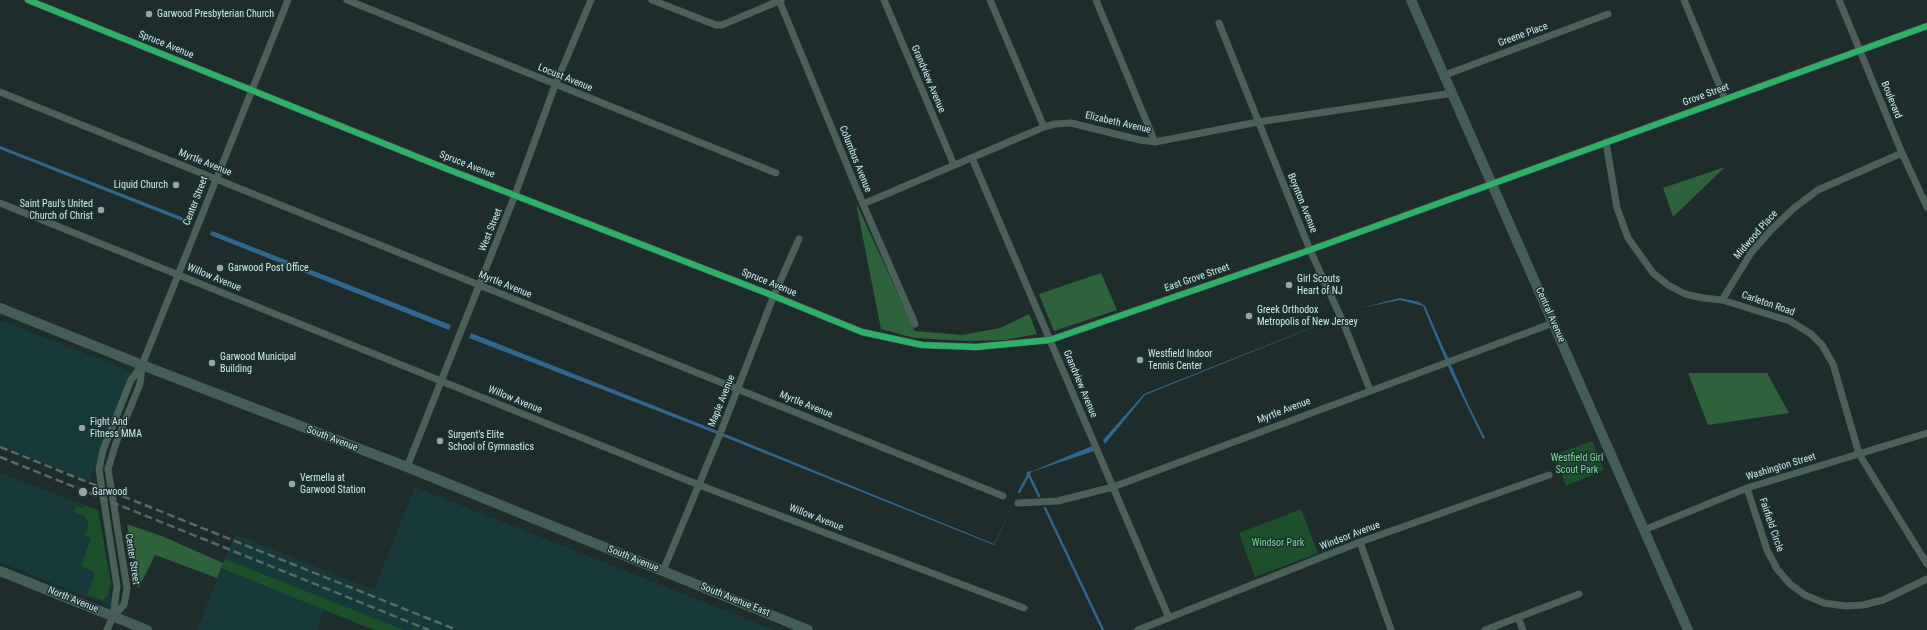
<!DOCTYPE html>
<style>
body{margin:0}
canvas{display:block;background:#1e2c2c}
</style>
<canvas width="1927" height="630"></canvas>
<script>
const g = document.querySelector('canvas').getContext('2d');
g.lineJoin = 'round';
function fill(path, color) { g.fillStyle = color; g.fill(path, 'evenodd'); }
const toPath = rows => new Path2D(rows.map(r => 'M' + r).join(''));
function strokePath(path, color, width, dash) { g.strokeStyle = color; g.lineWidth = width; g.lineCap = dash ? 'butt' : 'round'; g.setLineDash(dash || []); g.stroke(path); }
function drawText(font, color, halo, rows, align = 'center') {
  g.font = font + ' "Roboto Condensed",sans-serif'; g.lineWidth = 3; g.setLineDash([]); g.textBaseline = 'middle'; g.strokeStyle = halo; g.fillStyle = color; for (const [text, x, y, turn = 0] of rows) {
    g.save(); g.translate(x, y); g.rotate((+turn || 0) * Math.PI / 180); g.textAlign = isNaN(turn) ? turn : align; if (halo) g.strokeText(text, 0, 0); g.fillText(text, 0, 0); g.restore();
  }
}
fill(toPath([
 [0,320,132,372,89,481,0,446],
 [0,473,98,510,112,607,0,562],
 [415,487,774,630,402,630,327,601,317,630,197,630,235,534,374,590]
]), '#173939');
fill(toPath([
 [1592,441,1604,470,1566,486,1554,455],
 [84,505,98,510,111,583,107,597,103,600,87,595,95,573,81,566,91,538,84,535,89,526,85,516,74,512,76,506,83,508],
 [1301,509,1318,553,1255,577,1239,533],
 [225,559,404,630,374,630,221,568]
]), '#1d4f2a');
fill(toPath([
 [1725,167,1673,217,1663,188],
 [856,203,915,331,962,335,1000,328,1029,314,1037,334,1005,340,967,341,914,338,881,329],
 [1101,273,1117,310,1054,331,1039,294],
 [1688,373,1767,373,1789,413,1708,425],
 [127,524,164,537,223,563,217,578,155,555,138,589]
]), '#2e623a');
fill(toPath([
 [0,146,184,218,182,221,0,149],
 [212,231,451,325,449,330,210,235],
 [1400,298,1419,302,1425,306,1469,406,1485,438,1483,439,1450,371,1423,306,1400,300,1361,308,1145,395,1105,444,1103,440,1144,394,1361,308],
 [471,333,730,436,994,544,1013,505,994,545,707,430,469,338],
 [1092,446,1094,451,1028,473]
]), '#306790');
strokePath(toPath([
 [1028,473,1039,496],
 [1019,492,1030,472],
 [1045,508,1103,630]
]), '#306790', 2.5);
strokePath(toPath([
 [28,0,447,169,769,294,862,332,922,345,976,347,1050,340,1310,250,1927,26],
 [347,0,776,173],
 [652,0,716,25,722,25,781,0],
 [779,0,863,204,915,324],
 [884,0,954,165],
 [990,0,1044,127],
 [1096,0,1155,142],
 [1684,0,1725,99],
 [1839,0,1902,153,1927,207],
 [1219,23,1310,250,1343,322,1370,390],
 [1445,75,1608,14],
 [0,92,1003,496],
 [1606,142,1617,208,1628,238,1653,273,1668,285,1685,294,1703,298,1722,300,1790,321,1811,334,1822,345,1833,364,1859,454,1927,564],
 [972,158,1169,618],
 [0,203,699,485,1024,608],
 [863,204,1044,127,1055,124,1071,123,1140,140,1155,142,1258,122,1453,93],
 [1722,300,1751,253,1771,230,1794,208,1818,190,1902,153],
 [407,467,515,195,554,88,591,0],
 [1747,488,1767,550,1777,569,1790,584,1805,595,1824,603,1845,606,1863,605,1883,600,1927,579],
 [1018,503,1058,501,1113,487,1553,323],
 [1644,530,1747,488,1927,433],
 [1360,542,1391,630],
 [663,571,720,434,774,295,799,239],
 [113,616,124,605,127,588,108,469,116,443,140,384,142,367],
 [1518,617,1523,630],
 [107,630,113,616,117,586,100,476,99,469,103,450,131,380,142,365,288,0],
 [1138,630,1360,542,1549,475],
 [1485,630,1579,594]
]), '#4c605a', 7);
strokePath(toPath([
 [1411,0,1688,630],
 [0,308,142,365,407,467,808,630],
 [0,571,147,630]
]), '#445d58', 10);
strokePath(toPath([
 [0,447,457,630],
 [0,457,429,630]
]), '#5a6967', 2.5, [8, 4]);
strokePath(toPath([
 [28,0,447,169,769,294,862,332,922,345,976,347,1050,340,1310,250,1927,26]
]), '#2db169', 6);
for (const [x, y, r, color] of [
 [149,14,4,"#96a5a5"],
 [176,185,4,"#96a5a5"],
 [101,210,4,"#96a5a5"],
 [220,268,4,"#96a5a5"],
 [1289,285,4,"#96a5a5"],
 [1249,316,4,"#96a5a5"],
 [1140,360,4,"#96a5a5"],
 [212,363,4,"#96a5a5"],
 [82,428,4,"#96a5a5"],
 [440,441,4,"#96a5a5"],
 [292,484,4,"#96a5a5"],
 [83,492,5,"#96a5a5"]
]) { const dot = new Path2D(); dot.arc(x, y, r, 0, 2 * Math.PI); g.fillStyle = color; g.fill(dot); strokePath(dot, '#183232', 1.5); }
drawText('10px', '#d7e6e6', '#183232', [
 ["Garwood Presbyterian Church",157,14],
 ["Liquid Church",168,185,"right"],
 ["Saint Paul's United",93,204,"right"],
 ["Church of Christ",93,216,"right"],
 ["Garwood Post Office",228,268],
 ["Girl Scouts",1297,279],
 ["Heart of NJ",1297,291],
 ["Greek Orthodox",1257,310],
 ["Metropolis of New Jersey",1257,322],
 ["Westfield Indoor",1148,354],
 ["Tennis Center",1148,366],
 ["Garwood Municipal",220,357],
 ["Building",220,369],
 ["Fight And",90,422],
 ["Fitness MMA",90,434],
 ["Surgent's Elite",448,435],
 ["School of Gymnastics",448,447],
 ["Vermella at",300,478],
 ["Garwood Station",300,490],
 ["Garwood",92,492]
], 'left');
drawText('10px', '#d7e6e6', '#183232', [
 ["Greene Place",1523,35,-20],
 ["Spruce Avenue",166,45,22],
 ["Locust Avenue",565,78,22],
 ["Grandview Avenue",928,79,67],
 ["Grove Street",1706,95,-20],
 ["Boulevard",1891,100,68],
 ["Elizabeth Avenue",1118,123,13],
 ["Columbus Avenue",855,159,68],
 ["Myrtle Avenue",205,163,22],
 ["Spruce Avenue",467,165,21],
 ["Center Street",196,201,-69],
 ["Boynton Avenue",1302,203,68],
 ["West Street",491,230,-68],
 ["Midwood Place",1756,235,-49],
 ["Willow Avenue",214,278,22],
 ["East Grove Street",1197,278,-19],
 ["Spruce Avenue",769,283,22],
 ["Myrtle Avenue",505,285,22],
 ["Carleton Road",1768,304,19],
 ["Central Avenue",1550,315,66],
 ["Grandview Avenue",1080,384,67],
 ["Willow Avenue",515,400,22],
 ["Maple Avenue",722,401,-68],
 ["Myrtle Avenue",806,405,22],
 ["Myrtle Avenue",1284,411,-21],
 ["South Avenue",332,439,21],
 ["Washington Street",1781,467,-17],
 ["Willow Avenue",816,518,21],
 ["Fairfield Circle",1771,525,71],
 ["Windsor Avenue",1350,536,-21],
 ["Center Street",132,559,81],
 ["South Avenue",633,559,22],
 ["North Avenue",73,600,22],
 ["South Avenue East",735,600,22]
]);
drawText('10px', '#84d591', '#183232', [
 ["Westfield Girl",1577,458],
 ["Scout Park",1577,470],
 ["Windsor Park",1278,543]
]);
</script>
